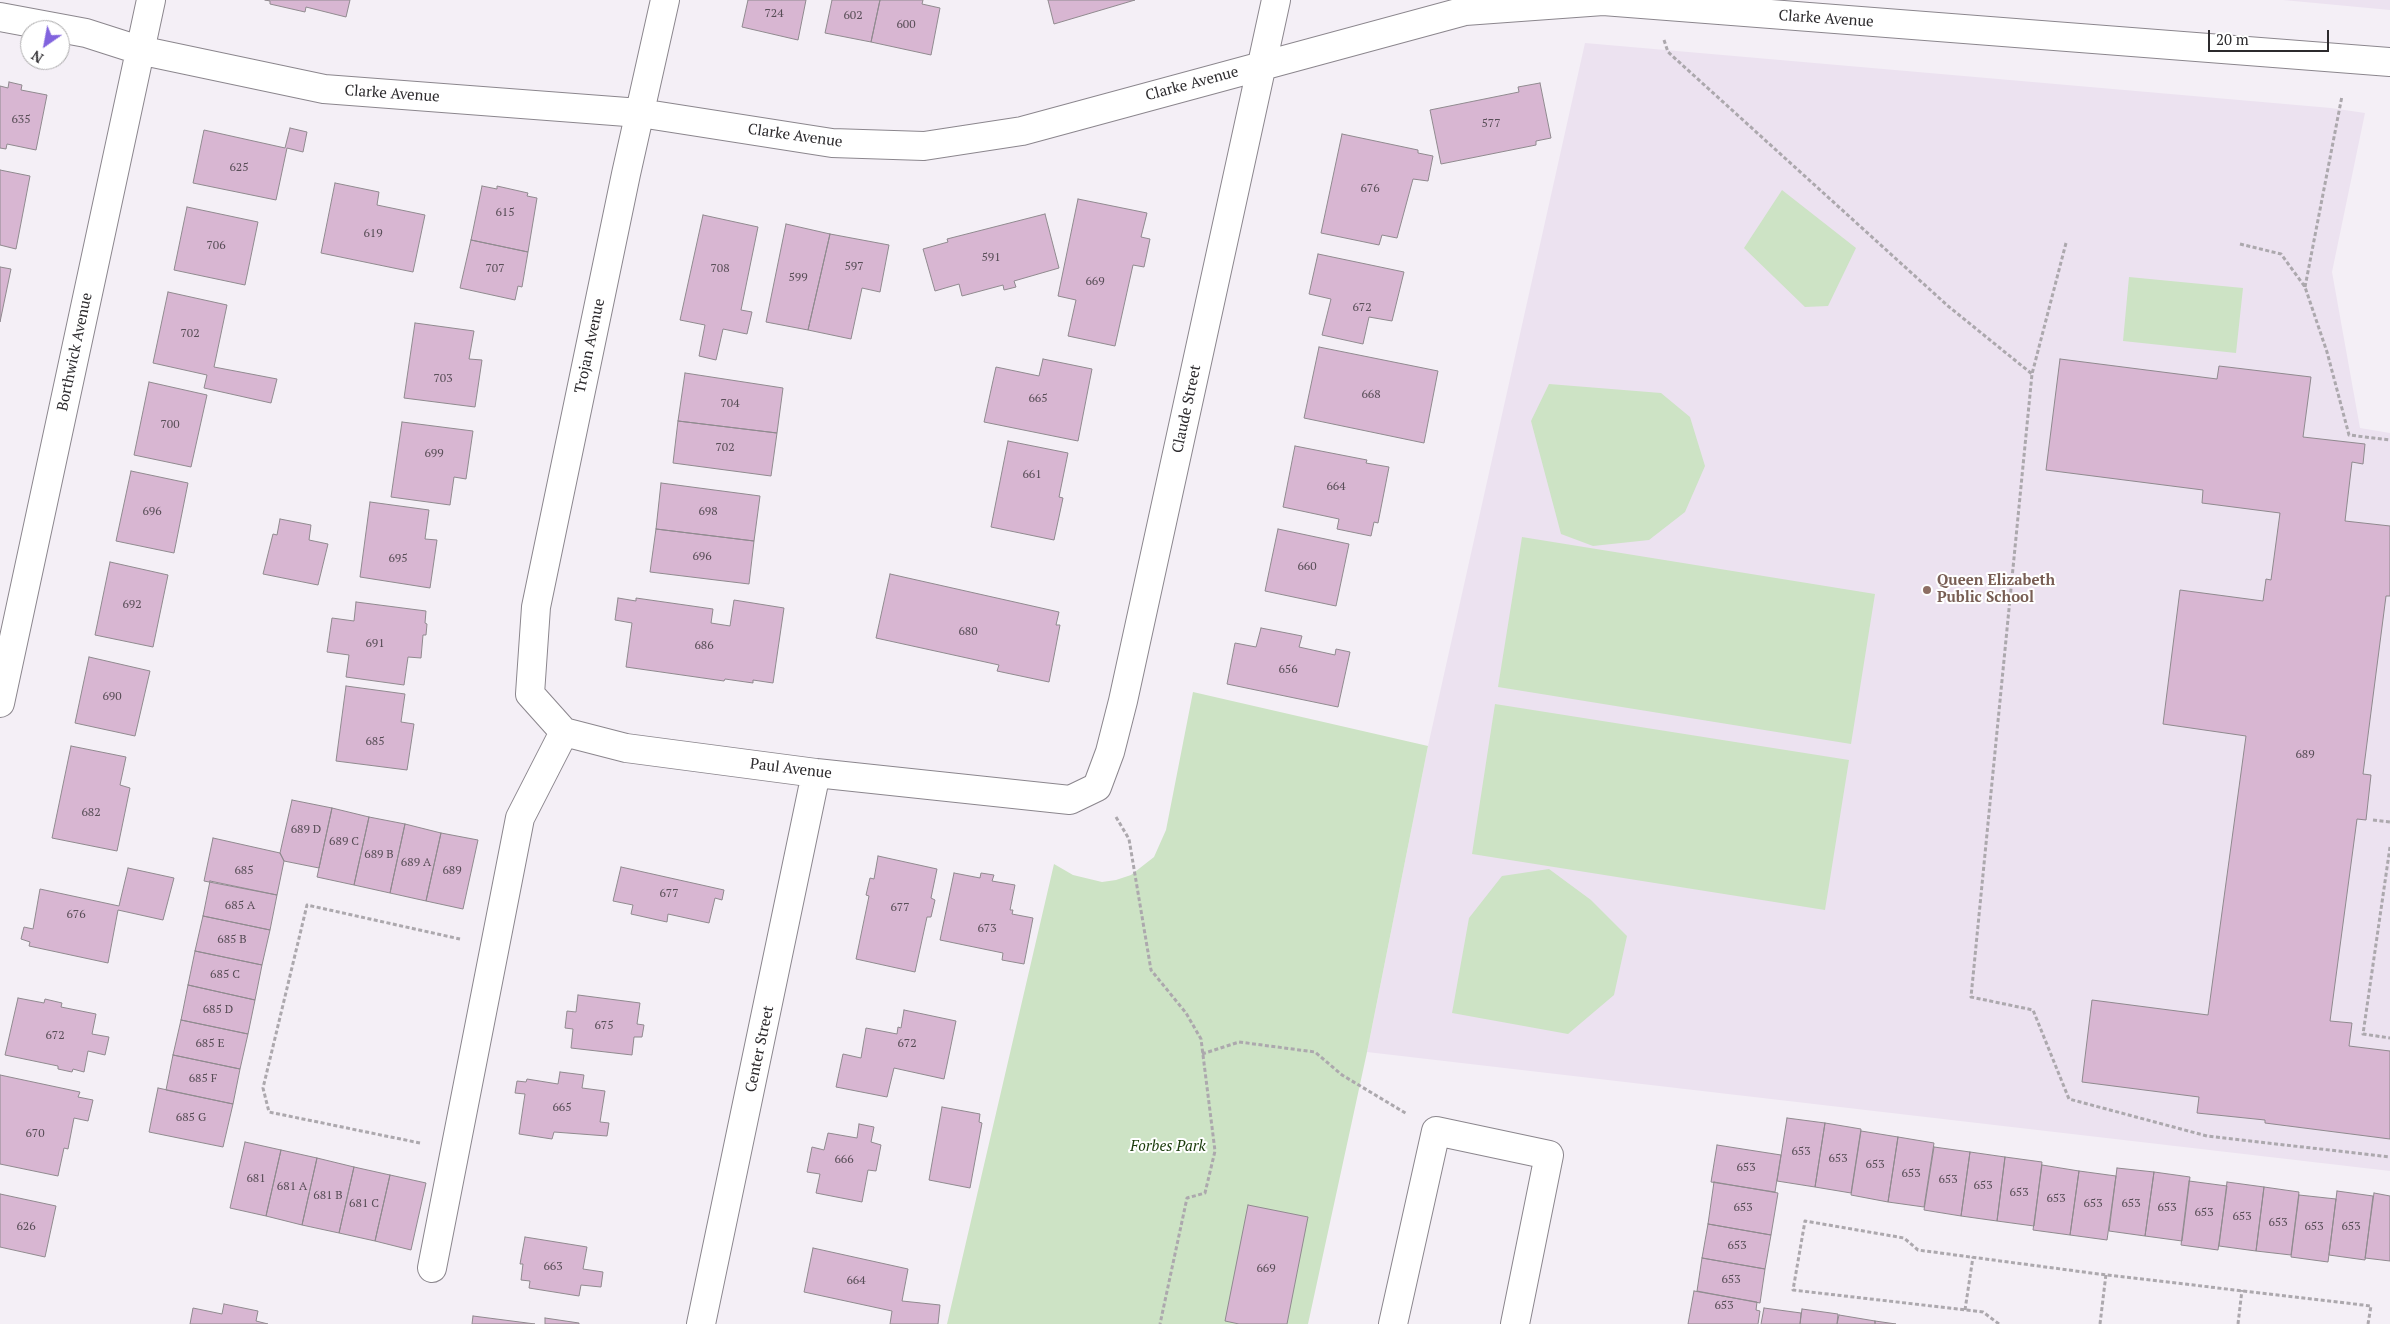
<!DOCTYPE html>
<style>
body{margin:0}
#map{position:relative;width:2390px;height:1324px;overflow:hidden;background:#f4eff6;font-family:"PT Serif",serif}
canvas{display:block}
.north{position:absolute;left:20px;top:20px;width:50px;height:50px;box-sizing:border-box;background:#fff;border:1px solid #abaaab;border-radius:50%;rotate:213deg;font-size:14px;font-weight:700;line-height:20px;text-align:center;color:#2c2a2d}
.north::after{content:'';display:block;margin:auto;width:18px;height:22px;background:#8163de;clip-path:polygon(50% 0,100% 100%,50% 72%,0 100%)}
.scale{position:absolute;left:2208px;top:30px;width:121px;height:22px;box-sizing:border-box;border:2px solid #2c2a2d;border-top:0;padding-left:6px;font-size:15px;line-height:18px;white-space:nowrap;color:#2c2a2d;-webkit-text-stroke:4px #fff;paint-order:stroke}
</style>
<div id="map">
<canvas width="2390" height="1324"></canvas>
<div class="north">N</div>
<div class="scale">20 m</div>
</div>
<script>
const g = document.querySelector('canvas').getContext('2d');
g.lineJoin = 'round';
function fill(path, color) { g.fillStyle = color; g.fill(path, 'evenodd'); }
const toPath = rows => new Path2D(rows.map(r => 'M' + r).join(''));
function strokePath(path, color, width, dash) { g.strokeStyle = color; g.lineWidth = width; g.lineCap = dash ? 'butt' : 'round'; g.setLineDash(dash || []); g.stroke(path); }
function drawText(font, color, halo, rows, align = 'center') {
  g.font = font + ' "PT Serif",serif'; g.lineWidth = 4; g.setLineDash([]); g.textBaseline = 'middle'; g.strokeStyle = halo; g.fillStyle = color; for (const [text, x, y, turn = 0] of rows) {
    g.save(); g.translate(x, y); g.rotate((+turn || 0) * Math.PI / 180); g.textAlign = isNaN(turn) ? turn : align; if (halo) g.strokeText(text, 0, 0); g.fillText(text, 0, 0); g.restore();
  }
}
fill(toPath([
 [2283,0,2390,0,2390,10],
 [1585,43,2331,108,2365,113,2332,272,2360,428,2390,433,2390,1171,1367,1052,1428,746]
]), '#ece2f0');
fill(toPath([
 [1782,190,1856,248,1828,306,1805,307,1744,248],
 [2129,277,2243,288,2236,353,2123,341],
 [1549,384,1661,393,1690,417,1705,466,1685,512,1649,540,1593,546,1561,534,1531,421],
 [1522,537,1875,594,1851,744,1498,687],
 [1193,692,1428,746,1367,1052,1308,1324,947,1324,1054,864,1073,875,1102,882,1116,880,1131,875,1154,857,1166,830],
 [1495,704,1849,760,1825,910,1472,854],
 [1549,869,1591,900,1627,936,1614,995,1568,1034,1452,1013,1469,918,1502,876]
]), '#cde3c5');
const building = toPath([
 [265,0,350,0,346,17,306,7,305,12,270,4,270,1,265,0],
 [748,0,806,0,798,40,742,27,748,0],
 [832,0,880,0,871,42,825,33,832,0],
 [880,0,923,0,922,4,940,8,931,55,871,42,880,0],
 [1048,0,1135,0,1054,24,1048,0],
 [9,82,22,85,21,90,47,95,36,150,7,144,6,149,0,148,0,86,8,88,9,82],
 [1540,83,1551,138,1536,141,1536,145,1441,164,1430,110,1519,92,1518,87,1540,83],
 [290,128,307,132,303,152,287,148,276,200,193,183,204,130,285,148,290,128],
 [1342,134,1418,150,1418,153,1433,156,1428,181,1413,179,1397,238,1382,235,1379,245,1321,233,1342,134],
 [0,170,30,176,16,249,0,245,0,170],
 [335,183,379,192,377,205,425,215,413,272,321,253,335,183],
 [482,186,497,189,497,186,528,193,527,196,537,198,528,252,471,240,482,186],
 [1078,199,1147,213,1141,237,1150,239,1144,267,1133,265,1115,346,1068,336,1076,300,1058,296,1078,199],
 [187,207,258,222,245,285,174,270,187,207],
 [1045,214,1059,268,1014,281,1016,287,1004,290,1003,285,962,296,959,284,935,291,923,249,948,242,947,239,1045,214],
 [703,215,758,227,741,310,752,312,747,334,723,329,716,360,699,356,705,325,680,320,703,215],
 [786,224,830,234,808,330,766,322,786,224],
 [830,234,889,245,880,292,862,288,851,339,808,330,830,234],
 [471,240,528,252,522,287,518,286,515,300,460,288,471,240],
 [1318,254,1404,272,1392,321,1369,317,1363,344,1322,335,1331,299,1309,294,1318,254],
 [0,267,11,269,0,322,0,267],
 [168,292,227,305,214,367,277,379,271,403,204,388,207,375,153,363,168,292],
 [415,323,474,331,469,359,482,360,475,407,404,398,415,323],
 [1319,347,1438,371,1424,443,1304,418,1319,347],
 [1043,359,1092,369,1078,441,984,422,996,367,1039,376,1043,359],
 [2060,359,2217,379,2219,366,2311,377,2303,437,2365,444,2363,464,2352,462,2345,521,2390,526,2390,596,2386,596,2363,774,2371,775,2366,820,2357,819,2330,1021,2352,1023,2349,1046,2390,1051,2390,1139,2265,1123,2265,1120,2197,1113,2199,1097,2082,1082,2092,1000,2208,1015,2246,736,2163,724,2180,590,2263,601,2266,579,2271,580,2280,513,2202,503,2203,490,2046,470,2060,359],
 [685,373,783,388,777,433,678,421,685,373],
 [149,382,207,395,191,467,134,455,149,382],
 [678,421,777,433,771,476,673,463,678,421],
 [402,422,473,431,466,479,454,477,450,505,391,497,402,422],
 [1008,441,1068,453,1059,497,1063,498,1054,540,991,527,1008,441],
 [1295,446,1367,460,1366,463,1389,467,1378,523,1374,522,1371,536,1337,529,1339,519,1283,507,1295,446],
 [131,471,188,483,174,553,116,541,131,471],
 [661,483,760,496,754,541,656,529,661,483],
 [370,502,429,510,425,539,437,540,430,588,360,577,370,502],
 [280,519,311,525,309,540,328,544,318,585,263,574,273,534,277,535,280,519],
 [656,529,754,541,749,584,650,572,656,529],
 [1278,529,1349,544,1336,606,1265,591,1278,529],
 [110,562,168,575,153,647,95,635,110,562],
 [890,574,1059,612,1056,625,1060,625,1049,682,997,671,999,665,876,638,890,574],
 [618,598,636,601,636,598,713,609,711,623,730,626,734,600,784,608,773,683,753,680,753,683,725,679,724,681,626,667,632,623,615,620,618,598],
 [356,602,426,611,425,623,427,624,426,635,423,635,421,658,408,657,404,685,346,677,349,655,327,652,332,618,354,621,356,602],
 [1261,628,1302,636,1299,647,1335,655,1336,649,1350,652,1338,707,1227,684,1235,643,1256,647,1261,628],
 [89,657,150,671,135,736,75,723,89,657],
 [346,686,405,694,401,722,414,724,407,770,336,761,346,686],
 [71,746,126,757,120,785,130,788,117,851,52,838,71,746],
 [292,800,332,808,319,868,284,861,280,853,292,800],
 [332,808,369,817,354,885,317,877,332,808],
 [369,817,405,824,390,893,354,885,369,817],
 [405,824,441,833,426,901,390,893,405,824],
 [441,833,478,840,463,909,426,901,441,833],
 [213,838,280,853,284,861,277,895,204,881,213,838],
 [878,856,937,869,931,898,935,900,931,917,927,917,915,972,856,959,869,896,866,895,870,878,874,879,878,856],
 [621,867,724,890,722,900,715,898,709,923,668,914,667,922,631,914,633,905,613,901,621,867],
 [128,868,174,878,163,920,118,910,108,963,29,946,30,942,21,939,24,927,33,929,40,889,119,906,128,868],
 [954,873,980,878,981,873,994,875,992,881,1015,885,1010,910,1013,910,1012,914,1033,918,1024,964,1002,960,1003,953,940,940,954,873],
 [210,881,277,895,270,930,203,916,210,881],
 [203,916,270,930,262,965,195,951,203,916],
 [195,951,262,965,255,1000,188,985,195,951],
 [188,985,255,1000,248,1034,181,1020,188,985],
 [578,995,640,1003,637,1024,644,1025,642,1037,634,1037,632,1055,571,1048,573,1029,565,1028,567,1011,576,1012,578,995],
 [18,998,44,1003,45,999,62,1003,61,1007,96,1014,92,1034,109,1037,105,1055,88,1051,84,1072,73,1069,72,1072,58,1069,58,1066,5,1055,18,998],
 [904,1010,956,1021,944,1079,894,1068,887,1097,836,1087,843,1054,861,1058,866,1028,897,1034,898,1027,901,1028,904,1010],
 [181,1020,248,1034,240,1069,173,1055,181,1020],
 [173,1055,240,1069,233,1104,166,1090,173,1055],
 [560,1072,584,1075,582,1088,605,1091,600,1122,609,1123,607,1136,554,1132,552,1139,519,1134,525,1094,515,1093,517,1081,526,1082,527,1079,558,1084,560,1072],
 [0,1075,80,1092,78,1097,93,1100,88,1121,74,1118,68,1149,64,1148,58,1176,0,1164,0,1075],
 [158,1088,233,1104,223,1147,149,1132,158,1088],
 [942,1107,980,1114,979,1122,982,1123,970,1188,929,1180,942,1107],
 [1787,1118,1825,1123,1815,1187,1777,1181,1787,1118],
 [1825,1123,1861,1129,1851,1193,1815,1187,1825,1123],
 [859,1124,874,1127,871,1142,881,1145,876,1171,868,1170,862,1202,816,1193,820,1174,807,1172,812,1147,824,1150,828,1133,857,1138,859,1124],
 [1861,1131,1898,1137,1888,1202,1851,1195,1861,1131],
 [1898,1137,1934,1143,1924,1207,1888,1202,1898,1137],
 [245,1142,281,1150,266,1216,230,1208,245,1142],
 [1717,1145,1781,1155,1775,1192,1711,1182,1717,1145],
 [1934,1147,1970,1152,1961,1216,1924,1210,1934,1147],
 [281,1150,317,1158,302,1225,266,1216,281,1150],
 [1970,1152,2005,1157,1997,1221,1961,1216,1970,1152],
 [2005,1157,2042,1162,2034,1226,1997,1221,2005,1157],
 [317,1158,354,1167,339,1233,302,1225,317,1158],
 [2042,1165,2079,1171,2070,1235,2033,1230,2042,1165],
 [354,1167,390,1175,375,1241,339,1233,354,1167],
 [2117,1168,2154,1172,2145,1236,2109,1231,2117,1168],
 [2079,1171,2116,1176,2107,1240,2070,1235,2079,1171],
 [2154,1172,2190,1177,2182,1241,2145,1236,2154,1172],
 [390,1175,426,1183,411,1250,375,1241,390,1175],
 [2189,1181,2227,1186,2218,1250,2181,1245,2189,1181],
 [1714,1182,1778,1193,1771,1235,1708,1224,1714,1182],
 [2227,1182,2264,1187,2256,1251,2219,1246,2227,1182],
 [2264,1187,2299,1192,2291,1255,2256,1251,2264,1187],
 [2337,1191,2373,1196,2365,1260,2329,1255,2337,1191],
 [2374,1193,2390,1196,2390,1261,2365,1258,2374,1193],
 [0,1194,56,1206,45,1257,0,1247,0,1194],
 [2299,1195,2336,1199,2328,1262,2291,1257,2299,1195],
 [1248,1205,1308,1217,1287,1324,1239,1324,1225,1321,1248,1205],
 [1708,1224,1771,1235,1765,1269,1702,1258,1708,1224],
 [525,1237,587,1247,583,1269,603,1272,601,1287,581,1285,579,1296,529,1288,530,1281,521,1280,523,1264,520,1264,525,1237],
 [813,1248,908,1269,902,1301,940,1305,938,1324,890,1324,892,1311,804,1292,813,1248],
 [1702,1258,1765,1269,1760,1303,1697,1291,1702,1258],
 [1694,1291,1757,1302,1756,1310,1760,1311,1758,1324,1688,1324,1694,1291],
 [224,1304,258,1311,256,1321,268,1324,190,1324,193,1308,222,1314,224,1304],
 [1764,1308,1801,1313,1800,1324,1761,1324,1764,1308],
 [1802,1309,1838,1314,1837,1324,1800,1324,1802,1309],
 [1839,1315,1875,1321,1875,1324,1837,1324,1839,1315],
 [473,1316,535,1324,472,1324,473,1316],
 [545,1318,579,1323,579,1324,545,1324,545,1318],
 [1875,1321,1896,1324,1875,1324,1875,1321]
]);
fill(building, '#d8b6d2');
strokePath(building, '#908a8f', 1);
const minor = toPath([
 [665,0,626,174,536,607,530,694,564,732,626,748,816,773,1070,800,1097,787,1110,752,1123,701,1276,0],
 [0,17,86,33,139,50,324,89,640,113,832,143,924,146,1022,131,1465,11,1603,1,2390,62],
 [0,703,151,0],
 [432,1268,520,818,564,732],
 [701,1324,816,773],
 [1393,1324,1436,1131,1549,1155,1515,1324]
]);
strokePath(minor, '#8b868d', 30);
strokePath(toPath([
 [1664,40,1668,52,1948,306,2032,374],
 [2066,243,2032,374,1971,997,2033,1010,2069,1099,2207,1136,2390,1157],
 [2240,244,2281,254,2305,287,2327,352,2349,435,2390,440],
 [2305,287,2342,96],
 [1116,817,1129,839,1151,970,1186,1013,1201,1039,1215,1151,1205,1193,1187,1198,1160,1324],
 [2373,820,2390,822],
 [2390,847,2363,1034,2390,1038],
 [1202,1054,1239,1042,1315,1052,1342,1075,1407,1114],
 [420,1143,269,1112,263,1088,307,905,460,939],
 [1965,1310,1973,1257],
 [1999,1324,1983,1312,1793,1290,1805,1221,1904,1238,1918,1250,2091,1273,2371,1306,2368,1324],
 [2100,1324,2106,1274],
 [2238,1324,2242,1290]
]), '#aca8ad', 3, [4, 2.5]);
strokePath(minor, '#fff', 28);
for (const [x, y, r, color] of [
 [1927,590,5,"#8d6e63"]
]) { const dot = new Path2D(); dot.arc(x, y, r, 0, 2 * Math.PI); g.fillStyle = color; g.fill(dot); strokePath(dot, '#fff', 2); }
drawText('12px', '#574d56', null, [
 ["724",774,14],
 ["602",853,16],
 ["600",906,25],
 ["635",21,120],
 ["577",1491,124],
 ["625",239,168],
 ["676",1370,189],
 ["615",505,213],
 ["619",373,234],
 ["706",216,246],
 ["591",991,258],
 ["597",854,267],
 ["707",495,269],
 ["708",720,269],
 ["599",798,278],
 ["669",1095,282],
 ["672",1362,308],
 ["702",190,334],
 ["703",443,379],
 ["668",1371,395],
 ["665",1038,399],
 ["704",730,404],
 ["700",170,425],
 ["702",725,448],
 ["699",434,454],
 ["661",1032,475],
 ["664",1336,487],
 ["696",152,512],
 ["698",708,512],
 ["696",702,557],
 ["695",398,559],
 ["660",1307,567],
 ["692",132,605],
 ["680",968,632],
 ["691",375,644],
 ["686",704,646],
 ["656",1288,670],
 ["690",112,697],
 ["685",375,742],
 ["689",2305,755],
 ["682",91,813],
 ["689 D",306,830],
 ["689 C",344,842],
 ["689 B",379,855],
 ["689 A",416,863],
 ["685",244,871],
 ["689",452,871],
 ["677",669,894],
 ["685 A",240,906],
 ["677",900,908],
 ["676",76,915],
 ["673",987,929],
 ["685 B",232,940],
 ["685 C",225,975],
 ["685 D",218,1010],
 ["675",604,1026],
 ["672",55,1036],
 ["685 E",210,1044],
 ["672",907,1044],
 ["685 F",203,1079],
 ["665",562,1108],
 ["685 G",191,1118],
 ["670",35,1134],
 ["653",1801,1152],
 ["653",1838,1159],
 ["666",844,1160],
 ["653",1875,1165],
 ["653",1746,1168],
 ["653",1911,1174],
 ["681",256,1179],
 ["653",1948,1180],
 ["653",1983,1186],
 ["681 A",292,1187],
 ["653",2019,1193],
 ["681 B",328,1196],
 ["653",2056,1199],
 ["681 C",364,1204],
 ["653",2093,1204],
 ["653",2131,1204],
 ["653",1743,1208],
 ["653",2167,1208],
 ["653",2204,1213],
 ["653",2242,1217],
 ["653",2278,1223],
 ["626",26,1227],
 ["653",2314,1227],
 ["653",2351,1227],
 ["653",1737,1246],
 ["663",553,1267],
 ["669",1266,1269],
 ["653",1731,1280],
 ["664",856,1281],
 ["653",1724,1306]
]);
drawText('15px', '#2c2a2d', '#fff', [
 ["Clarke Avenue",1826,19,4],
 ["Clarke Avenue",1192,84,-15],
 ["Clarke Avenue",392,94,4],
 ["Clarke Avenue",795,136,8],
 ["Trojan Avenue",590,346,-78],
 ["Borthwick Avenue",75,352,-78],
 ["Claude Street",1187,409,-78],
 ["Paul Avenue",791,769,7],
 ["Center Street",760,1049,-78]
]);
drawText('bold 15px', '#785e54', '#fff', [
 ["Queen Elizabeth",1937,581],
 ["Public School",1937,598]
], 'left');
drawText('italic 15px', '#1b3c0c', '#fff', [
 ["Forbes Park",1168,1147]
]);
</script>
